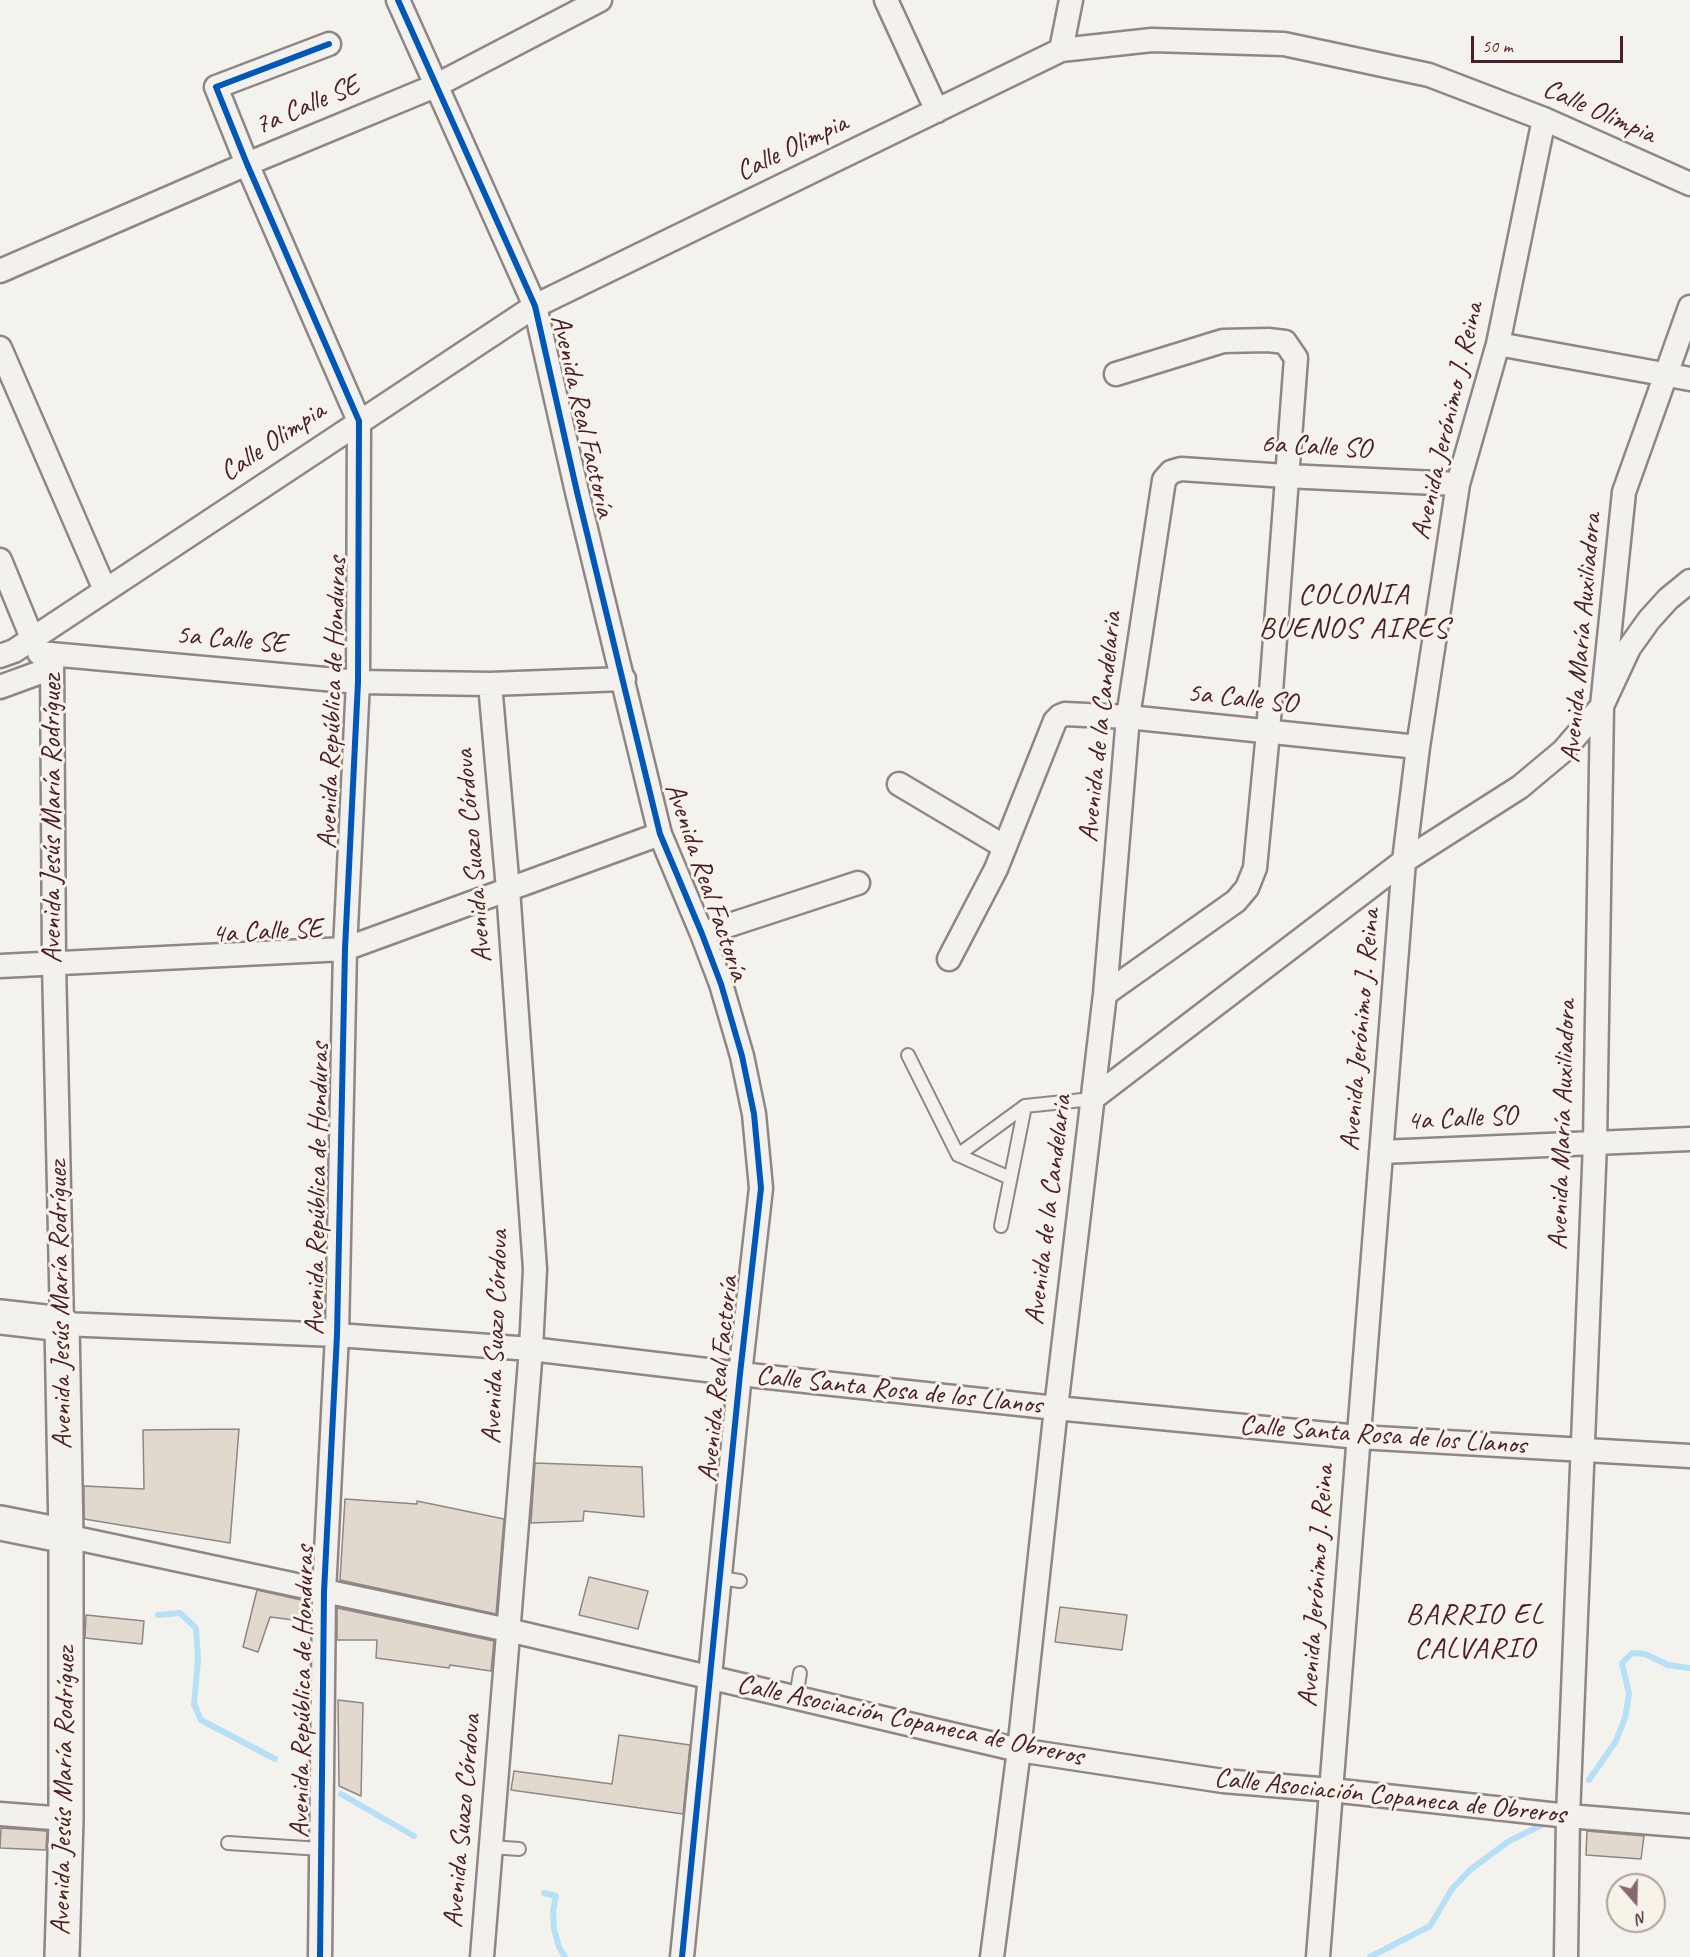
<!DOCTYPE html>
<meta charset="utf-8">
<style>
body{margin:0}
#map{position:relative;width:1690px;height:1957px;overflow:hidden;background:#f4f2ec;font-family:Caveat,sans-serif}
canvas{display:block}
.north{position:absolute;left:1606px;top:1873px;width:60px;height:60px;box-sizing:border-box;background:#f7f3e8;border:2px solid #b29e9c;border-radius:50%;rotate:160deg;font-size:16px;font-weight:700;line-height:24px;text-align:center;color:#4a1f2b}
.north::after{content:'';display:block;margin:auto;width:21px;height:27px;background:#86696f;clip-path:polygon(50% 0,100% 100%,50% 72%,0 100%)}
.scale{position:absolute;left:1471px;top:36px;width:152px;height:27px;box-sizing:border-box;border:3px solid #4a1f2b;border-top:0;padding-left:8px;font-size:18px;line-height:21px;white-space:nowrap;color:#4a1f2b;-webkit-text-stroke:4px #f7f3e8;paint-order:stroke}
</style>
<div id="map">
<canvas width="1690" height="1957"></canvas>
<div class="north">N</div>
<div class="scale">50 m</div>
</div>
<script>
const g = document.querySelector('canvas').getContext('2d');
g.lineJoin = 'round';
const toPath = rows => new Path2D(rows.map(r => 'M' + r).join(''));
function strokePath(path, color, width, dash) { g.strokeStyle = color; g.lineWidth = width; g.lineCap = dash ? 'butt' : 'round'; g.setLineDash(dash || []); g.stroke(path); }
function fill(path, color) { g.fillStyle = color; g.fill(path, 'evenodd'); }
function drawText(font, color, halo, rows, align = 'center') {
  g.font = font + ' Caveat,sans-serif'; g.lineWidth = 6; g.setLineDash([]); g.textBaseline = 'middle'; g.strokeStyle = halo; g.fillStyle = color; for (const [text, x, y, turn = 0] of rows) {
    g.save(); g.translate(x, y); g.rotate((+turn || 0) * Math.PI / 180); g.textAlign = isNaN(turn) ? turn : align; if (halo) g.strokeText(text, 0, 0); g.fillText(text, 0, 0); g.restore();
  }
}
strokePath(toPath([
 [158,1615,180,1613,196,1628,198,1659,194,1704,201,1720,275,1759],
 [1589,1780,1616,1741,1625,1718,1629,1694,1622,1663,1632,1653,1645,1654,1668,1665,1690,1668],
 [341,1794,414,1836],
 [544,1893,556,1896,553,1911,554,1929,559,1947,565,1957],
 [1370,1957,1430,1926,1452,1889,1470,1870,1509,1841,1546,1823]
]), '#b6dff8', 6);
const building = toPath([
 [239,1429,230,1543,84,1519,84,1486,144,1489,143,1430,239,1429],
 [535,1463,642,1467,644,1517,584,1511,583,1521,531,1523,535,1463],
 [345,1499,417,1504,417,1501,504,1519,496,1614,340,1580,345,1499],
 [589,1577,648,1591,638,1629,579,1615,589,1577],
 [257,1590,310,1602,310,1622,270,1617,258,1652,243,1647,257,1590],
 [1060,1607,1127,1615,1122,1650,1055,1642,1060,1607],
 [337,1608,494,1641,491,1671,450,1665,449,1668,376,1658,377,1640,337,1640,337,1608],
 [86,1615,144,1621,142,1644,85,1638,86,1615],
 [338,1700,363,1703,361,1796,339,1786,338,1700],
 [619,1735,690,1745,683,1814,511,1790,514,1771,612,1784,619,1735],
 [1,1828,47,1831,46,1850,0,1848,1,1828],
 [1587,1831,1644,1836,1641,1859,1586,1855,1587,1831]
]);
fill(building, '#e1d8ce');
strokePath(building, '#8f8685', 1.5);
const lane = toPath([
 [908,1055,958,1155,1025,1106,1092,1099],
 [958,1155,1010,1178],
 [1001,1226,1025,1106],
 [720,1578,740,1581],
 [796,1697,800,1673],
 [228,1843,321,1849],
 [491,1847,519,1849]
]);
const street = toPath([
 [398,0,535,306,577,492,660,834,702,934,721,984,742,1056,754,1114,761,1188,740,1374,682,1957],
 [886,0,937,111],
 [1061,50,1071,0],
 [0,271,247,164,435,86,600,0],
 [1498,344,1690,379],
 [0,348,105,590],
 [0,560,32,638],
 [39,653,358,682,490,684,624,679],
 [52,654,54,963,62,1324,337,1335,531,1349,740,1374,1056,1408,1359,1437,1690,1456],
 [0,656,14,651,535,306,1061,50,1152,40,1284,44,1429,75,1544,119,1690,184],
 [0,687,52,668],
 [899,784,1005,847],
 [702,934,858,883],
 [949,959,996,869,1055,721,1060,716,1065,714,1128,717,1418,747],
 [0,966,345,949,660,834],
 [1105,994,1236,901,1247,888,1255,868,1268,732,1296,358,1285,342,1268,340,1223,341,1116,374],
 [1092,1099,1404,861,1520,787,1563,751,1602,706,1629,648,1649,620,1668,599,1690,581],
 [1381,1152,1690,1139],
 [66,1536,508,1630,1019,1750,1223,1781,1331,1790,1568,1816,1690,1826],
 [0,1814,66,1819],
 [320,1957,324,1592,337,1335,345,949,358,682,359,421,247,164,216,87,329,44],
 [482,1957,531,1349,535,1269,508,889,490,684],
 [992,1957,1019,1750,1056,1408,1105,994,1128,717,1164,480,1171,472,1181,469,1286,476,1458,484],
 [1318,1957,1404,861,1418,747,1458,484,1498,344,1544,119],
 [1566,1957,1568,1816,1595,1143,1602,706,1624,492,1690,307]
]);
const secondary = toPath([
 [0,1317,62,1324,66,1536,66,1819,62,1957],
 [0,1523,66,1536]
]);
strokePath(lane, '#8f8685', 16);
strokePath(street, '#8f8685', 27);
strokePath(secondary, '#8f8685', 38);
strokePath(lane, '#f2f1ed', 12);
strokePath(street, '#f2f1ed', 22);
strokePath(secondary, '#f2f1ed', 33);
strokePath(toPath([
 [398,0,535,306,577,492,660,834,702,934,721,984,742,1056,754,1114,761,1188,740,1374,682,1957],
 [320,1957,324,1592,337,1335,345,949,358,682,359,421,247,164,216,87,329,44]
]), '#0057b8', 6);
drawText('28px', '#4a1f2b', '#f7f3e8', [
 ["7a Calle SE",307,106,-23],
 ["Calle Olimpia",1599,112,24],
 ["Calle Olimpia",792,148,-26],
 ["Avenida Real Factoría",582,416,77],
 ["Avenida Jerónimo J. Reina",1448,421,-77],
 ["Calle Olimpia",273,442,-34],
 ["6a Calle SO",1316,447,3],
 ["Avenida María Auxiliadora",1582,638,-85],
 ["5a Calle SE",231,640,5],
 ["5a Calle SO",1242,699,6],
 ["Avenida República de Honduras",333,703,-88],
 ["Avenida de la Candelaria",1101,727,-84],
 ["Avenida Jesús María Rodríguez",53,819,-90],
 ["Avenida Suazo Córdova",474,856,-95],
 ["Avenida Real Factoría",706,882,71],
 ["4a Calle SE",267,932,-3],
 ["Avenida Jerónimo J. Reina",1361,1030,-85],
 ["4a Calle SO",1462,1119,-3],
 ["Avenida María Auxiliadora",1563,1125,-88],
 ["Avenida República de Honduras",318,1189,-89],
 ["Avenida de la Candelaria",1049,1210,-83],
 ["Avenida Jesús María Rodríguez",61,1305,-91],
 ["Avenida Suazo Córdova",496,1337,-88],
 ["Avenida Real Factoría",719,1379,-84],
 ["Calle Santa Rosa de los Llanos",899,1391,6],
 ["Calle Santa Rosa de los Llanos",1383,1436,4],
 ["Avenida Jerónimo J. Reina",1317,1586,-86],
 ["Avenida República de Honduras",303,1692,-89],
 ["Calle Asociación Copaneca de Obreros",910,1721,12],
 ["Avenida Jesús María Rodríguez",64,1791,-89],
 ["Calle Asociación Copaneca de Obreros",1390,1797,6],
 ["Avenida Suazo Córdova",463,1821,-85]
]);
g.letterSpacing = '1.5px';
drawText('30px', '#4a1f2b', '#f7f3e8', [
 ["COLONIA",1354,595],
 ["BUENOS AIRES",1354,629],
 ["BARRIO EL",1475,1615],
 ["CALVARIO",1475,1649]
]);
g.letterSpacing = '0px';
</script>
